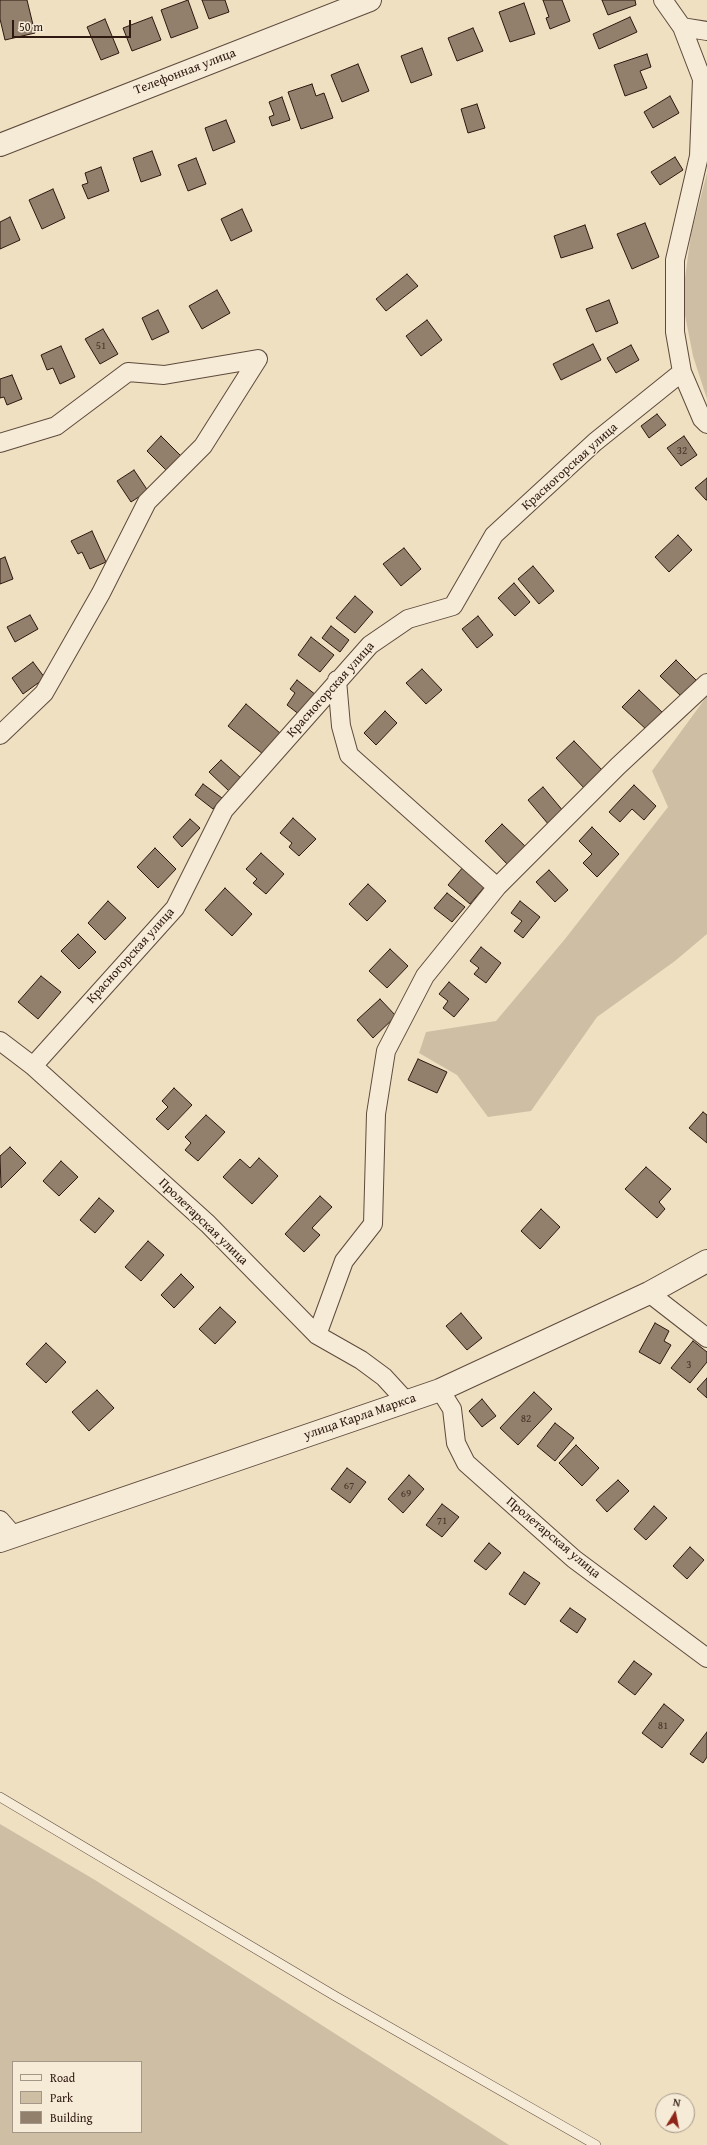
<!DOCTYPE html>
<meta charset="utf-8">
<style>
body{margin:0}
#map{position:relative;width:707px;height:2145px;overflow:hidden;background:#efe0c2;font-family:"Gentium Book Plus",serif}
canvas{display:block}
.legend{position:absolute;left:12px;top:2061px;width:130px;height:72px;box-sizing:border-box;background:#f5ebd7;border:1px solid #a59787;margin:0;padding:5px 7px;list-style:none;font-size:12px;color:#2e180f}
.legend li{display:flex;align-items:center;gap:8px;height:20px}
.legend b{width:20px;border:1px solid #a59787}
.north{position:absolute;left:655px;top:2093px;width:40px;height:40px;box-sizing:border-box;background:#f5ebd7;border:1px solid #a59787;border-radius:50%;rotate:10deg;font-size:11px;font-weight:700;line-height:16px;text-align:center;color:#2e180f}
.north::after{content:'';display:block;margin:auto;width:14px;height:18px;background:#8f2418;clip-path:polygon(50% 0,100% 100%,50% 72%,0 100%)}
.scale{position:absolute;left:12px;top:20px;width:119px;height:18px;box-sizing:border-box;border:2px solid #2e180f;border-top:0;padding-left:5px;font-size:12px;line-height:14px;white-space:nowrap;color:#2e180f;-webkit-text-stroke:3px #f5ebd7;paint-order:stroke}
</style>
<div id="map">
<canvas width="707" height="2145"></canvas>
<ul class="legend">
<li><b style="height:5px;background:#f5ebd7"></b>Road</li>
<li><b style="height:11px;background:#cebea4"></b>Park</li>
<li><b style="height:11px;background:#92806c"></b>Building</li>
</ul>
<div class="north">N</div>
<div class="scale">50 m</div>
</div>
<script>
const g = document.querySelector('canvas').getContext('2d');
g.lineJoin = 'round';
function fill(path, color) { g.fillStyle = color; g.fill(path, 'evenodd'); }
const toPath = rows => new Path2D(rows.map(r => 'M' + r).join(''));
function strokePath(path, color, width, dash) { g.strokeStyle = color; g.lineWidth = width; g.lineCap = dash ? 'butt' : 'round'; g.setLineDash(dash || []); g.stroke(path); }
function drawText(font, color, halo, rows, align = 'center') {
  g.font = font + ' "Gentium Book Plus",serif'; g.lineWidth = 3; g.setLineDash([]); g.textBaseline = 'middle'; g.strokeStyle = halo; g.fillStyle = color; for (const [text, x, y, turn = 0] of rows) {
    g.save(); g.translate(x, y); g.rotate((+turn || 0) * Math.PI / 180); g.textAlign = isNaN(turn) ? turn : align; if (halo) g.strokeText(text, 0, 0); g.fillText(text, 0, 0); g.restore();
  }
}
fill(toPath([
 [707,173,707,399,693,356,682,300,691,234],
 [707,696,707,934,675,961,597,1017,531,1111,488,1117,457,1075,419,1053,426,1032,496,1021,565,939,668,807,652,771],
 [0,1824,95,1880,509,2145,0,2145],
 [13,2062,141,2062,141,2132,13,2132]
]), '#cebea4');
const building = toPath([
 [0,0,27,0,35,33,5,40,0,19,0,0],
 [188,0,198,28,171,38,161,10,188,0],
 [202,0,225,0,229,12,209,19,202,0],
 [543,0,562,0,570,21,550,29,546,18,549,17,543,0],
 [602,0,635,0,636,5,608,15,602,0],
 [524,3,535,34,510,42,499,12,524,3],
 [152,17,161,40,132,51,123,28,152,17],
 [630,17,637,32,599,49,593,34,630,17],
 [105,19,119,53,101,60,87,27,105,19],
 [473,28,483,51,457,61,448,38,473,28],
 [422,48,432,75,411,83,401,56,422,48],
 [647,54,651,67,640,71,647,88,625,96,614,65,647,54],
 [358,64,369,91,342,102,331,75,358,64],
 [312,84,316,96,324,93,333,118,301,129,288,92,312,84],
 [670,96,679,113,653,128,644,112,670,96],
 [282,97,290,120,272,126,269,117,274,115,269,102,282,97],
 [477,104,485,128,468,133,461,109,477,104],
 [226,120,235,142,213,151,205,128,226,120],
 [152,151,161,175,141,182,133,158,152,151],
 [675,157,683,170,660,185,651,172,675,157],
 [196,158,206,184,188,191,178,165,196,158],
 [101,167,109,191,88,199,82,185,88,183,85,173,101,167],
 [53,189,65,218,42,229,29,200,53,189],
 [242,209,252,231,231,241,221,219,242,209],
 [10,217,20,240,0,249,0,222,10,217],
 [645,223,659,257,632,269,617,234,645,223],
 [585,225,593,248,561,258,554,236,585,225],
 [407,274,418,286,386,311,376,299,407,274],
 [217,290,230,313,202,329,189,306,217,290],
 [609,300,618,323,596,332,586,309,609,300],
 [158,310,169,332,152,340,142,318,158,310],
 [427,320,442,340,421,356,406,336,427,320],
 [103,329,118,354,100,364,85,339,103,329],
 [593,344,601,360,561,380,553,364,593,344],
 [631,345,639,360,616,373,607,358,631,345],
 [61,346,75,377,60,384,53,368,47,370,41,355,61,346],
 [12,375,22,399,7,405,4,397,0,398,0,379,12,375],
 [657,414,666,425,649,438,641,426,657,414],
 [161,436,181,456,166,470,147,451,161,436],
 [684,436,697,455,681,466,667,448,684,436],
 [134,470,148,491,131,502,117,481,134,470],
 [707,478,707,500,706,500,695,488,707,478],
 [92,531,106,562,90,569,82,552,78,554,71,541,92,531],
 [678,535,692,550,669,572,655,557,678,535],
 [404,548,421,569,401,586,383,564,404,548],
 [5,557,13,579,0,584,0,559,5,557],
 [533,566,554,591,539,604,518,579,533,566],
 [514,583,530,602,515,616,498,598,514,583],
 [355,596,373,612,355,633,336,618,355,596],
 [30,615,38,629,15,642,7,627,30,615],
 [478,616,493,635,477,648,462,629,478,616],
 [331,626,349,640,340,652,322,638,331,626],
 [311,637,334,655,320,672,298,655,311,637],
 [676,660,696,680,681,696,660,676,676,660],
 [33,662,45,678,23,694,12,678,33,662],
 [422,669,442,690,426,704,406,683,422,669],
 [297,680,316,695,300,715,287,705,295,693,290,689,297,680],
 [639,690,663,713,647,730,622,707,639,690],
 [246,704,280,733,263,754,228,726,246,704],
 [385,711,397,723,376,745,364,733,385,711],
 [574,741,604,772,585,789,556,758,574,741],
 [221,760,241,778,229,791,209,772,221,760],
 [203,784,222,798,213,809,195,795,203,784],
 [634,785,656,806,644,820,632,809,620,822,609,812,634,785],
 [543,787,564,812,549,825,528,800,543,787],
 [293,818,316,839,299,856,289,847,292,843,280,833,293,818],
 [190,819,200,828,182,847,173,837,190,819],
 [502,824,526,847,508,865,485,841,502,824],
 [592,827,619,854,597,877,583,863,592,854,579,841,592,827],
 [155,848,176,869,158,888,137,867,155,848],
 [261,853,284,874,266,894,253,883,257,879,246,869,261,853],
 [464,866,486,885,470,904,448,885,464,866],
 [549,870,568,890,555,902,536,882,549,870],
 [368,884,386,901,367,921,349,904,368,884],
 [225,888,252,914,232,936,205,910,225,888],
 [447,893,465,907,452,922,434,908,447,893],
 [108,901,126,918,105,940,88,923,108,901],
 [520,901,540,917,523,938,514,931,522,921,511,913,520,901],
 [78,934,96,952,79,969,61,951,78,934],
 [481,947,501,963,486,983,474,974,479,968,470,961,481,947],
 [390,949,408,966,387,988,369,971,390,949],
 [41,976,61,992,38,1019,18,1002,41,976],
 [449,982,469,999,454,1017,443,1008,448,1001,439,994,449,982],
 [380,999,396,1016,373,1038,357,1020,380,999],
 [418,1059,447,1072,437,1093,408,1080,418,1059],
 [174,1088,192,1105,168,1130,156,1119,168,1107,162,1101,174,1088],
 [703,1112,707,1115,707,1143,689,1128,703,1112],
 [206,1115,225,1132,198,1161,185,1150,191,1143,185,1137,206,1115],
 [10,1147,26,1163,1,1188,0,1156,10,1147],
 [259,1158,278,1176,252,1204,223,1177,240,1159,250,1168,259,1158],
 [61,1161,78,1177,59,1196,43,1181,61,1161],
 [646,1167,671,1189,659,1202,665,1209,657,1218,625,1189,646,1167],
 [320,1196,332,1207,312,1228,320,1235,304,1252,285,1234,320,1196],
 [99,1198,114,1211,95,1233,80,1220,99,1198],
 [541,1209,560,1227,540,1249,521,1231,541,1209],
 [148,1241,164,1255,141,1281,125,1267,148,1241],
 [181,1274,194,1287,174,1308,161,1295,181,1274],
 [220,1307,236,1322,215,1344,199,1329,220,1307],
 [461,1313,482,1338,467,1350,446,1326,461,1313],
 [655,1323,669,1331,664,1341,671,1345,660,1364,639,1352,655,1323],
 [693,1341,707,1352,707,1362,690,1383,671,1368,693,1341],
 [46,1343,66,1362,46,1383,26,1364,46,1343],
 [707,1378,707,1398,697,1389,707,1378],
 [97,1390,114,1408,89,1431,72,1412,97,1390],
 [534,1392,552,1409,518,1445,500,1428,534,1392],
 [482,1399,496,1416,482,1427,469,1411,482,1399],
 [555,1423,574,1438,555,1461,537,1446,555,1423],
 [576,1445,599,1468,582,1486,559,1463,576,1445],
 [347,1468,366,1482,350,1503,331,1489,347,1468],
 [409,1475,424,1489,403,1513,388,1499,409,1475],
 [618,1480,629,1491,607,1512,596,1500,618,1480],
 [442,1504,459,1517,442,1537,426,1525,442,1504],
 [654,1506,667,1518,646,1540,634,1529,654,1506],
 [489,1543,501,1553,486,1570,474,1561,489,1543],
 [690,1547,704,1560,687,1579,673,1566,690,1547],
 [524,1572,540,1583,525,1605,509,1594,524,1572],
 [570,1608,586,1619,577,1633,560,1621,570,1608],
 [634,1661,652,1674,635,1695,618,1682,634,1661],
 [664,1704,684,1720,662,1748,642,1733,664,1704],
 [707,1732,707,1757,703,1763,690,1754,707,1732]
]);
fill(building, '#92806c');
strokePath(building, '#2e180f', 1);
const service = toPath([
 [0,1797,335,1996,596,2145]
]);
const minor = toPath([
 [663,0,682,27,707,31],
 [682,27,702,79,699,156,675,260,675,332,682,372,702,419,707,424],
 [0,443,56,426,128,372,164,375,258,359,203,446,147,502,101,593,44,693,0,735],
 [337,680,341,726,349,755,497,887],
 [0,1041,33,1066,208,1224,317,1335,361,1360,384,1377,406,1401],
 [33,1066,175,908,224,810,370,645,408,619,453,606,494,535,595,442,682,372],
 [649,1293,707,1338],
 [317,1335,344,1261,373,1224,376,1114,386,1051,425,976,497,887,618,766,707,683],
 [440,1390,452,1409,456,1443,466,1463,574,1559,707,1658],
 [0,1520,14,1536]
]);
const tertiary = toPath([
 [0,145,370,0],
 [0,1541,440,1390,649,1293,707,1261]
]);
strokePath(service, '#5e4a3c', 10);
strokePath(minor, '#5e4a3c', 20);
strokePath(tertiary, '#5e4a3c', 24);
strokePath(service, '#f5ebd7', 9);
strokePath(minor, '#f5ebd7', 18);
strokePath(tertiary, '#f5ebd7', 22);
drawText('11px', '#473226', null, [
 ["51",101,346],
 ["32",682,451],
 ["3",689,1365],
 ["82",526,1419],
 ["67",349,1486],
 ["69",406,1494],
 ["71",442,1521],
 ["81",663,1726]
]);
drawText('13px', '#2e180f', '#f5ebd7', [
 ["Телефонная улица",185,72,-21],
 ["Красногорская улица",570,467,-42],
 ["Красногорская улица",331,690,-48],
 ["Красногорская улица",131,956,-48],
 ["Пролетарская улица",203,1222,44],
 ["улица Карла Маркса",360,1417,-19],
 ["Пролетарская улица",553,1538,40]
]);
</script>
